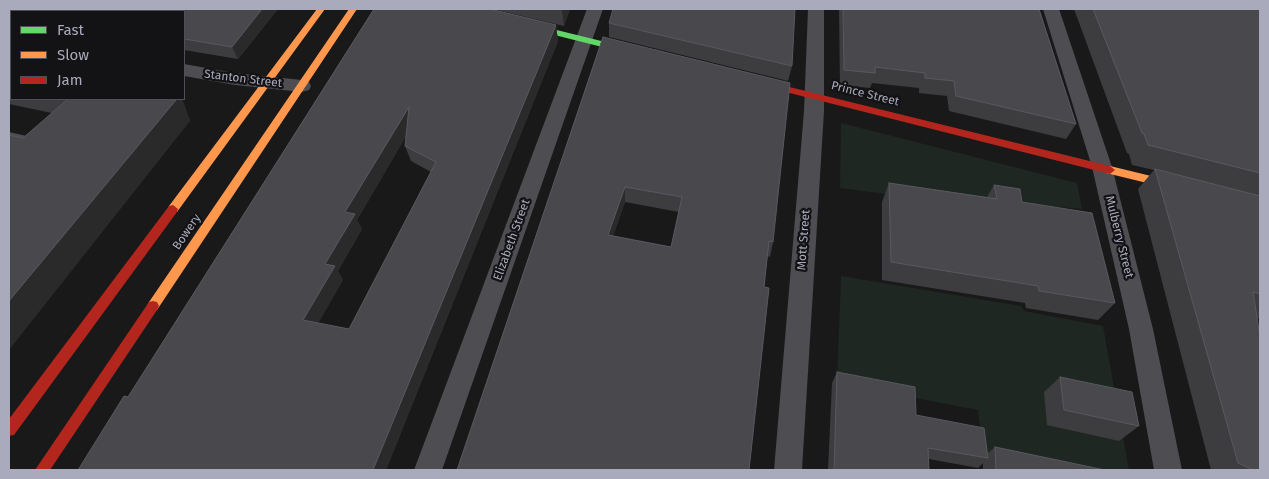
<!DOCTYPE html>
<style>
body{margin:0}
#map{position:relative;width:1269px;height:479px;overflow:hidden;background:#191919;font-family:"Fira Sans",sans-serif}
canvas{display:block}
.frame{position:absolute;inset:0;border:10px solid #a9aabb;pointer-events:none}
.legend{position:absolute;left:10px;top:10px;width:175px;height:90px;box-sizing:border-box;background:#131315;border:1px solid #4f4f57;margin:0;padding:6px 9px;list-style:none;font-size:15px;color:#a9aabb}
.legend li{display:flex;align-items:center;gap:10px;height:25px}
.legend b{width:25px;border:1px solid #4f4f57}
</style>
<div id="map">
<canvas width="1269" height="479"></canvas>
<div class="frame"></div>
<ul class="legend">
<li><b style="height:6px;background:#63d668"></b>Fast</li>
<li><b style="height:6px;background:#ff974d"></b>Slow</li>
<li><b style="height:6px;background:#b3261e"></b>Jam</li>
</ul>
</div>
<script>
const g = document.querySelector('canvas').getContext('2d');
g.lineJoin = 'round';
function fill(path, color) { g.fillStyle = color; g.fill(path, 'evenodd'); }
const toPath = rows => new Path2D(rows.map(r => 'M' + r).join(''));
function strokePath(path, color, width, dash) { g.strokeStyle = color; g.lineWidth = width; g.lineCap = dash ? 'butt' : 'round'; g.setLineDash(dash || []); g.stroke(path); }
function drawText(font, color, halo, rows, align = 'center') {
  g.font = font + ' "Fira Sans",sans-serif'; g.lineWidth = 4.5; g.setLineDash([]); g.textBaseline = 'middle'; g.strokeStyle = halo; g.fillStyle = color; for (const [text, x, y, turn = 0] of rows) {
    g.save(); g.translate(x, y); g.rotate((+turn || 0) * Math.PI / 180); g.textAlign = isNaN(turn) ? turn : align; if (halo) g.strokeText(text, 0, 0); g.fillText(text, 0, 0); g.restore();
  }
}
fill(toPath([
 [841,123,1077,183,1082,209,978,200,978,206,840,188],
 [841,276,1021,306,1024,311,1103,326,1129,470,1059,470,984,459,978,410,837,383]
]), '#1e2722');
fill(toPath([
 [9,132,40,139,41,141,36,145,9,138,9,132]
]), '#4d4d52');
fill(toPath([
 [587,9,603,9,442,470,414,470,587,9],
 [808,9,824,9,824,111,802,470,774,470,804,111,808,9],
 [1043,9,1059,9,1112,167,1153,329,1182,470,1154,470,1129,329,1092,167,1043,9],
 [9,35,11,35,11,45,9,45,9,35],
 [184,64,235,73,302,80,309,82,311,86,309,90,302,92,235,85,184,76,184,64]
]), '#4d4d52');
fill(toPath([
 [458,9,471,9,638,50,642,53,638,56,459,11,458,9]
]), '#63d668');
fill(toPath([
 [317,9,325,9,177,212,169,212,168,209,169,206,317,9],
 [349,9,357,9,157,310,153,311,149,310,147,306,149,302,349,9],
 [1110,166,1184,184,1189,188,1184,192,1106,173,1105,170,1106,167,1110,166]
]), '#ff974d');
fill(toPath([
 [753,78,1110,166,1115,170,1110,174,750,83,750,79,753,78],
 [173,205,178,209,177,212,14,435,9,436,9,419,169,206,173,205],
 [153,301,157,302,159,306,157,310,50,470,35,470,149,302,153,301]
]), '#b3261e');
fill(toPath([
 [9,9,278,9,238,59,184,50,184,11,11,11,11,21,9,20],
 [374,9,556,25,558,41,386,470,78,470,128,397],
 [406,136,405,146,411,161,431,172,349,329,318,323,343,280,338,271,362,229,357,220],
 [493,9,570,9,564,26],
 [839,9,1039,9,1076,124,1066,139,949,111,947,96,919,93,919,88,872,83,870,88,840,85],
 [1074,9,1260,9,1260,319,1257,318,1260,470,1211,470,1138,189,1154,170,1132,165,1129,154,1127,153],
 [609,23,792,66,788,81,609,37],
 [603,37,773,242,770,257,767,256,764,287,457,470],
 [625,202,679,212,671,247,613,236],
 [9,45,11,46,11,99,182,99,190,121,23,138,52,113,9,104],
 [889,183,987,197,994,185,1022,202,1115,303,1098,320,1026,308,1025,303,882,280,882,202],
 [837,372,987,454,995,447,1105,470,983,470,983,463,978,468,929,459,929,470,828,470,832,383],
 [1060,377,1139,426,1119,441,1047,425,1044,392]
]), '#3d3d40');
fill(toPath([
 [262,9,278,9,238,59,232,47],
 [563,9,570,9,564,26,562,10],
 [556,25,558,41,386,470,373,470],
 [176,99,182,99,190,121,9,350,9,301],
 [409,107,414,122,357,220,362,229,338,271,343,280,312,334,303,320,345,212],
 [625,187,625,202,608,250,608,235]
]), '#2a2a2b');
const building = toPath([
 [9,9,262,9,232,47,184,39,184,11,21,11,9,9],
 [374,9,490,9,556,25,373,470,78,470,124,396,128,397,374,9],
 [409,107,405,146,436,162,349,329,303,320,335,266,325,264,355,214,345,212,409,107],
 [613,9,795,9,792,66,609,23,613,9],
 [843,9,1039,9,1076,124,956,96,954,81,925,78,925,73,875,67,875,73,844,70,843,9],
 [1093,9,1260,9,1260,173,1148,145,1144,134,1142,133,1093,9],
 [603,37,790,83,773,242,769,241,764,287,769,288,749,470,457,470,603,37],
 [625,187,682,197,671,247,608,235,625,187],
 [9,45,11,46,11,87,9,87,9,45],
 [68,99,176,99,176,100,9,301,9,135,23,138,68,99],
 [1155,169,1260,196,1260,294,1253,292,1260,336,1260,470,1254,470,1238,463,1155,169],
 [889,183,997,199,994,185,1020,189,1022,202,1092,213,1115,303,1039,291,1038,286,891,262,889,183],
 [837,372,915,387,916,415,984,428,988,458,928,448,929,470,834,470,837,372],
 [1060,377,1132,392,1139,426,1064,410,1060,377],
 [995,447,1105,470,996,470,995,447]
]);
fill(building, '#49494d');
strokePath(building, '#58585f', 1);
drawText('12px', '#a9aabb', '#131315', [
 ["Stanton Street",243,79,7],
 ["Prince Street",865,94,14],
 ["Bowery",187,232,-56],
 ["Mulberry Street",1119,237,76],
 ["Elizabeth Street",512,240,-70],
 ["Mott Street",804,240,-86]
]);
</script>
